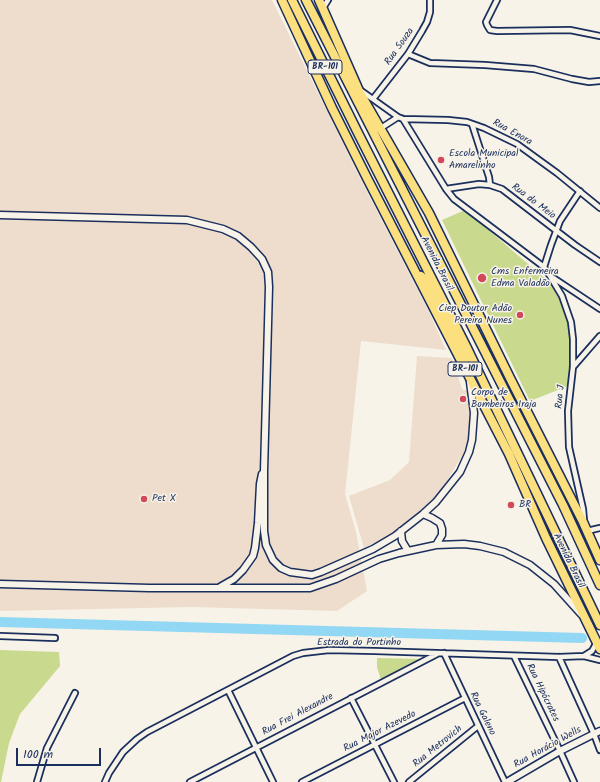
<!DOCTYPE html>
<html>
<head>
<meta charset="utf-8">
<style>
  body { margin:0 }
  #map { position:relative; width:600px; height:782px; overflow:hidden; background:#f7f3e8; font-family:Kalam,sans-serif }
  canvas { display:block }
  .scale { position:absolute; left:16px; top:748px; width:85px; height:18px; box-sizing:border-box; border:2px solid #1b2f5e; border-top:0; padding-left:5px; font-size:12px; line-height:14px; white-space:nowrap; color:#1b2f5e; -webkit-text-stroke:3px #f7f3e8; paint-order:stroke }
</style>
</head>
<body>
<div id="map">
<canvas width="600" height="782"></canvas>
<div class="scale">100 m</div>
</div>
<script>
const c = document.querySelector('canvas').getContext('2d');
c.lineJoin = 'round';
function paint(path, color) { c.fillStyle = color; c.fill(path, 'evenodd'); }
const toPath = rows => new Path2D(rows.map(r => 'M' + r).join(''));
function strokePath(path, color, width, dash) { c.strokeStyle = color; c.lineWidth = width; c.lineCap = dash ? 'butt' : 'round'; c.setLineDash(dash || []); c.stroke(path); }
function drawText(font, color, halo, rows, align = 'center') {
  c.font = font + ' Kalam,sans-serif'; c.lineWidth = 3; c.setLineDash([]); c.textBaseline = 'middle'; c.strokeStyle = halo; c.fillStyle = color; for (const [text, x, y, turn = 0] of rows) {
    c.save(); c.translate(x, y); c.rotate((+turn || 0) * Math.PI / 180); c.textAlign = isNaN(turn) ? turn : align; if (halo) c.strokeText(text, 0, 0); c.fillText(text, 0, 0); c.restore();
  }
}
const built = toPath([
  [0,0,272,0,365,188,430,314,446,350,361,341,345,494,356,532,367,591,337,611,191,607,0,611],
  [417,356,452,358,462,389,470,392,472,427,468,443,463,454,433,504,408,524,391,534,364,548,349,496,390,480,409,462]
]);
const green = toPath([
  [465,210,548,281,558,296,566,315,569,326,570,362,568,386,530,401,442,220],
  [0,650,59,652,60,666,20,714,9,743,1,782,0,782],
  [377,658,425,659,381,680,377,667]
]);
const river = toPath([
  [0,622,582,638]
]);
const street = toPath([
  [497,0,486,22,487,25,490,30,497,31,570,30,600,36],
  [323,8,328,0],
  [408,54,430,63,485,65,534,69,572,79,589,82,600,81],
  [360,90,398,117,403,119,448,120,467,122,484,128,517,144,557,173,600,208],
  [373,99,408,54,422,31,427,22,430,12,430,0],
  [403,119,446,189,454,199,544,267,550,276,562,296,571,322,573,339,573,367,568,411,569,447,583,509,584,520],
  [472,124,489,177,490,185],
  [381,128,398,117],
  [446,189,479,184,490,185,502,189,575,245,600,262],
  [544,267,551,245,560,221,580,191],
  [552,277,600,309],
  [573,367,600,336],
  [587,531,600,528],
  [0,636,55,638],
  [444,653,505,782],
  [514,656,560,751,574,782],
  [584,656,592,651,597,642],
  [559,657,594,734,600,750],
  [228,690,273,782],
  [351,698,394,782],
  [37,782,47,748,75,693],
  [105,782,109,773,123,752,137,739,147,732,293,656,303,653,329,650,375,651,559,657,584,656,600,660],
  [190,782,437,654],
  [302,782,465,698],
  [409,782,478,726]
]);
const secondary = toPath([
  [0,215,187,220,223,229,238,236,251,247,262,259,268,272,269,287,264,471,264,531,266,545,273,560,281,568,290,572,312,575,321,572,373,549,395,536,423,514,436,502,460,472,469,452,472,440,474,413,470,382],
  [423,514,432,518,440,523,442,529,442,535,436,545],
  [401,531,402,541,408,551],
  [0,584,149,588,310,588,336,579,379,559,399,553,436,545,464,544,480,546,504,552,530,565,554,584,581,614],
  [220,587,234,579,243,570,253,556,255,548,258,523,260,484,262,474],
  [507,782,560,751,600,731]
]);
const highway = toPath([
  [282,0,332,108,367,178,509,454,546,538,600,649],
  [292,0,359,135,466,346,600,625],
  [306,0,563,505,600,585],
  [319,0,360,93,429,213,510,378,583,522,600,560],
  [421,276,428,284,467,358]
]);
const markers = [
  [441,160,4,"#d1495b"],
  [482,278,5,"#d1495b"],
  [520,315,4,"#d1495b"],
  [463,399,4,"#d1495b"],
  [144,499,4,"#d1495b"],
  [511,505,4,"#d1495b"]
];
const shields = [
  [325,67,34],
  [465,369,34]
];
const shieldNames = [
  ["BR-101",325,67],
  ["BR-101",465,369]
];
const streetNames = [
  ["Rua Souza",400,47,-55],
  ["Rua Enora",512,133,29],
  ["Rua do Meio",533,202,37],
  ["Avenida Brasil",436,264,63],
  ["Rua J",561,397,-84],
  ["Avenida Brasil",568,561,64],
  ["Estrada do Portinho",359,643],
  ["Rua Hipócrates",542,693,64],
  ["Rua Galeno",482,714,64],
  ["Rua Frei Alexandre",298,715,-28],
  ["Rua Major Azevedo",380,732,-27],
  ["Rua Metrovich",438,747,-39],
  ["Rua Horácio Wells",548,748,-29]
];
const poiNames = [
  ["Escola Municipal",449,154],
  ["Amarelinho",449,166],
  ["Cms Enfermeira",491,272],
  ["Edma Valadão",491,284],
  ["Ciep Doutor Adão",512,309,"right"],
  ["Pereira Nunes",512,321,"right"],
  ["Corpo de",471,393],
  ["Bombeiros Iraja",471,405],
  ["Pet X",152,499],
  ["BR",519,505]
];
paint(built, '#edc');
paint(green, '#c9d98d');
strokePath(river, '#92d8f4', 10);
strokePath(street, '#1b2f5e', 8);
strokePath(secondary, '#1b2f5e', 9);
strokePath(highway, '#1b2f5e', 11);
strokePath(street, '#f7f3e8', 4.5);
strokePath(secondary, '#f7f3e8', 6);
strokePath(highway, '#fce080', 8);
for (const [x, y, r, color] of markers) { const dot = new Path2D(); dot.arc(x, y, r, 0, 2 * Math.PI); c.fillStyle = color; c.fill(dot); strokePath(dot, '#f7f3e8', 1.5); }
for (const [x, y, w] of shields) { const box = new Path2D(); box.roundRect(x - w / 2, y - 7, w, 14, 3); c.fillStyle = '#f7f3e8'; c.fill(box); strokePath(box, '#1b2f5e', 1); }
drawText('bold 9px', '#1b2f5e', null, shieldNames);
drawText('10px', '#1b2f5e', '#f7f3e8', streetNames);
drawText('10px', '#1b2f5e', '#f7f3e8', poiNames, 'left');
</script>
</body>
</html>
